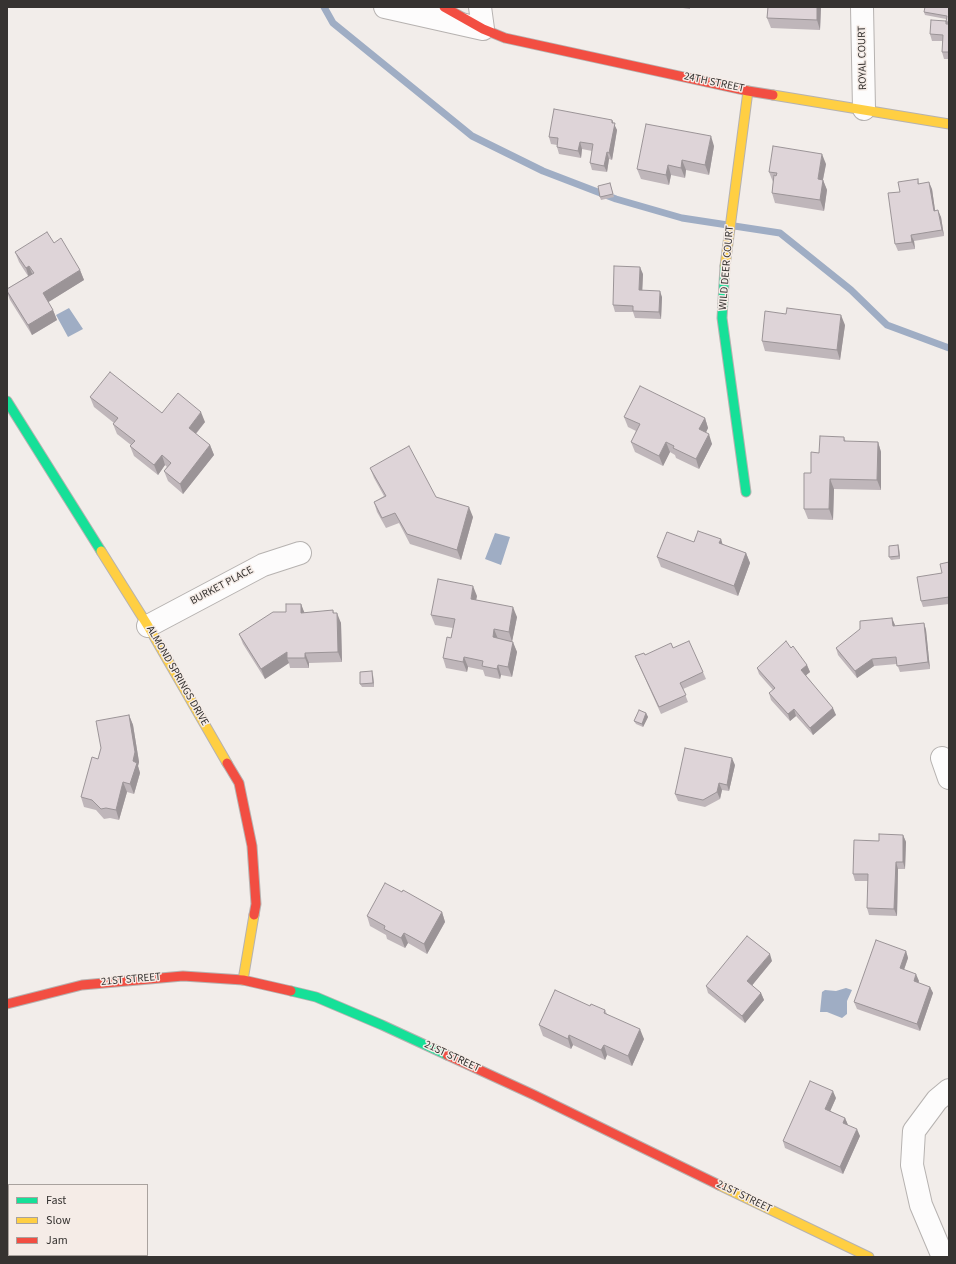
<!DOCTYPE html>
<html>
<head>
<meta charset="utf-8">
<style>
  body { margin:0 }
  #map { position:relative; width:956px; height:1264px; overflow:hidden; background:#f2edea; font-family:"Source Sans 3",sans-serif }
  canvas { display:block }
  .frame { position:absolute; inset:0; border:8px solid #363331; pointer-events:none }
  .legend { position:absolute; left:8px; top:1184px; width:140px; height:72px; box-sizing:border-box; background:#f5ece7; border:1px solid #a9a29e; margin:0; padding:5px 7px; list-style:none; font-size:12px; color:#363331 }
  .legend li { display:flex; align-items:center; gap:8px; height:20px }
  .legend b { width:20px; border:1px solid #a9a29e }
</style>
</head>
<body>
<div id="map">
<canvas width="956" height="1264"></canvas>
<div class="frame"></div>
<ul class="legend">
<li><b style="height:5px;background:#16e098"></b>Fast</li>
<li><b style="height:5px;background:#ffcf43"></b>Slow</li>
<li><b style="height:5px;background:#f24e42"></b>Jam</li>
</ul>
</div>
<script>
const c = document.querySelector('canvas').getContext('2d');
c.lineJoin = 'round';
function paint(path, color) { c.fillStyle = color; c.fill(path, 'evenodd'); }
const toPath = rows => new Path2D(rows.map(r => 'M' + r).join(''));
function strokePath(path, color, width, dash) { c.strokeStyle = color; c.lineWidth = width; c.lineCap = dash ? 'butt' : 'round'; c.setLineDash(dash || []); c.stroke(path); }
function drawText(font, color, halo, rows, align = 'center') {
  c.font = font + ' "Source Sans 3",sans-serif'; c.lineWidth = 3; c.setLineDash([]); c.textBaseline = 'middle'; c.strokeStyle = halo; c.fillStyle = color; for (const [text, x, y, turn = 0] of rows) {
    c.save(); c.translate(x, y); c.rotate((+turn || 0) * Math.PI / 180); c.textAlign = isNaN(turn) ? turn : align; if (halo) c.strokeText(text, 0, 0); c.fillText(text, 0, 0); c.restore();
  }
}
const water = toPath([
  [69,308,83,329,68,337,56,315],
  [495,533,510,537,501,565,485,559],
  [846,988,852,990,847,1001,847,1014,842,1018,827,1012,820,1012,822,992,825,990,836,991]
]);
const stream = toPath([
  [324,7,333,23,472,136,543,171,616,199,682,218,780,233,851,290,887,325,949,348]
]);
const street = toPath([
  [385,7,483,29,480,7],
  [862,7,864,109],
  [148,626,263,565,300,553],
  [942,758,949,778],
  [943,1257,921,1205,912,1165,914,1131,937,1100,949,1090]
]);
const fast = toPath([
  [725,266,722,318,746,492],
  [7,401,101,551],
  [291,991,316,997,382,1025,447,1055]
]);
const slow = toPath([
  [773,95,949,124],
  [725,266,748,91],
  [101,551,148,626,227,763],
  [243,980,254,915],
  [719,1185,869,1257]
]);
const jam = toPath([
  [444,7,483,29,505,38,748,91,773,95],
  [227,763,239,783,252,846,256,904,254,915],
  [7,1004,82,985,183,976,243,980,291,991],
  [447,1055,534,1095,719,1185]
]);
const wall = toPath([
  [676,7,690,7,690,9],
  [768,7,821,7,820,30,771,28,767,18],
  [949,7,949,59,944,59,942,52,942,41,932,41,930,34,946,21,946,19,925,15,924,12],
  [612,120,617,130,612,160,609,159,607,172,592,170,590,163,592,151,582,149,581,158,559,154,557,147,557,145,551,144,549,137],
  [714,146,709,175,686,170,685,178,671,175,669,185,641,179,637,169],
  [826,164,823,180,827,190,824,211,775,203,772,193,773,182,769,172],
  [918,179,919,184,932,189,935,210,941,217,944,236,914,241,915,249,898,251,895,244,900,192],
  [610,183,614,197,601,200,600,197],
  [54,243,80,270,84,280,48,302,53,310,57,320,32,335,10,300,7,292,7,289,28,276,19,262,15,252],
  [643,274,642,290,662,297,661,319,635,318,633,312,615,312,613,305],
  [845,325,840,360,765,351,762,341],
  [90,397,205,422,196,434,210,445,214,455,183,494,168,481,164,471,167,467,165,465,158,475,134,456,130,446,131,445,117,434,113,424,114,423,94,407],
  [624,417,705,418,708,428,706,432,712,444,699,469,676,458,675,455,670,452,663,466,635,452,631,442,636,431,628,427],
  [844,437,846,442,878,442,881,452,881,490,834,489,833,520,808,519,804,509,811,473,819,453],
  [370,468,436,497,473,517,461,560,410,544,399,523,386,528,377,512,374,502,384,496,374,478],
  [721,539,722,544,746,553,750,563,738,596,661,567,657,557,694,542],
  [898,545,899,548,900,559,891,560,889,557],
  [949,562,949,604,923,607,921,601,942,573],
  [477,596,476,600,517,617,512,641,517,652,512,677,501,675,500,679,485,676,483,670,468,667,467,672,446,668,443,658,451,638,453,628,435,625,431,615],
  [301,604,304,613,333,610,334,613,341,623,342,662,309,663,309,668,290,668,289,663,265,679,243,644,239,634,286,612],
  [892,618,895,626,924,623,926,630,930,669,900,672,897,664,874,666,857,678,838,655,836,648],
  [673,648,703,672,706,679,683,689,688,702,661,714,638,663,635,656,645,655],
  [791,648,807,665,810,672,806,675,836,715,813,735,796,716,790,721,771,700,769,693,773,690,759,674,757,668],
  [373,675,374,687,362,687,360,684],
  [646,713,648,717,643,727,636,724,634,721],
  [129,715,133,725,139,762,138,766,140,773,134,794,127,792,119,820,110,818,104,819,96,810,84,807,81,797,98,759],
  [735,765,729,791,722,790,720,799,705,807,678,801,675,794],
  [903,835,906,842,905,869,898,869,897,916,869,915,867,908,868,881,855,881,853,874,879,841],
  [442,912,445,922,427,954,408,943,405,948,387,939,386,935,370,926,367,916],
  [906,951,908,958,904,970,919,981,918,983,930,987,933,993,920,1031,857,1009,854,1002],
  [772,961,752,985,761,993,764,1000,745,1023,708,993,706,986],
  [590,1006,605,1010,607,1014,644,1039,632,1066,607,1055,605,1060,573,1045,571,1049,543,1036,539,1025],
  [836,1098,830,1111,845,1118,848,1125,860,1136,843,1174,785,1148,783,1141]
]);
const shadedWall = toPath([
  [817,7,821,7,820,30,817,20],
  [612,120,617,130,612,160,609,153],
  [711,136,714,146,709,175,705,165],
  [580,142,582,149,581,158,578,151],
  [607,152,609,159,607,172,604,166],
  [822,154,826,164,821,189,818,179],
  [682,160,686,170,685,178,681,168],
  [668,165,671,175,669,185,666,175],
  [823,180,827,190,824,211,820,200],
  [929,182,932,189,936,217,934,211],
  [938,210,941,217,944,236,942,230],
  [911,235,914,241,915,249,912,242],
  [29,266,33,276,29,278,26,268],
  [640,267,643,274,642,297,639,290],
  [80,270,84,280,47,303,43,293],
  [660,291,662,297,661,319,659,312],
  [53,310,57,320,32,335,28,325],
  [841,315,845,325,840,360,837,350],
  [201,412,205,422,192,438,189,428],
  [705,418,708,428,703,439,699,429],
  [709,434,712,444,699,469,696,459],
  [666,442,670,452,663,466,659,456],
  [878,442,881,452,881,490,877,480],
  [210,445,214,455,183,494,180,484],
  [162,455,165,465,158,475,154,465],
  [830,479,834,489,833,520,829,509],
  [469,507,473,517,461,560,457,550],
  [721,539,724,549,719,543],
  [898,545,899,548,900,559,899,556],
  [746,553,750,563,738,596,734,586],
  [473,586,477,596,474,609,471,599],
  [301,604,305,614,301,613],
  [513,607,517,617,512,642,509,632],
  [337,613,341,623,342,662,338,652],
  [892,618,895,625,896,633,893,626],
  [924,623,926,630,930,669,928,662],
  [494,629,498,639,493,637],
  [513,642,517,652,512,677,508,667],
  [287,652,287,658,289,663,265,679,261,669],
  [305,653,309,663,309,668,305,658],
  [464,657,468,667,467,672,463,662],
  [872,659,874,666,857,678,855,671],
  [498,665,501,675,500,679,497,669],
  [807,665,810,672,804,677,801,670],
  [372,671,373,675,374,687,373,683],
  [833,708,836,715,813,735,810,728],
  [794,709,796,716,790,721,788,714],
  [646,713,648,717,643,727,642,724],
  [129,715,133,725,139,762,138,766,140,773,134,794,130,784,133,761],
  [732,758,735,765,729,791,727,785],
  [123,782,127,792,119,820,116,810],
  [719,783,722,790,720,799,717,792],
  [903,835,906,842,905,869,903,862],
  [896,862,898,869,897,916,894,909],
  [442,912,445,922,427,954,424,944],
  [404,933,408,943,405,948,401,938],
  [906,951,908,958,902,975,900,968],
  [770,954,772,961,750,988,747,981],
  [916,974,919,981,916,988,914,981],
  [930,987,933,993,920,1031,917,1024],
  [761,993,764,1000,745,1023,742,1016],
  [640,1029,644,1039,632,1066,628,1056],
  [569,1035,573,1045,571,1049,568,1039],
  [604,1045,607,1055,605,1060,601,1050],
  [833,1091,836,1098,828,1116,825,1109],
  [845,1118,848,1125,843,1123],
  [857,1129,860,1136,843,1174,840,1167]
]);
const building = toPath([
  [768,7,817,7,817,20,767,18,768,7],
  [925,7,949,7,949,22,946,22,947,16,924,12,925,7],
  [931,20,946,21,946,24,949,24,949,52,942,52,943,35,930,34,931,20],
  [554,109,612,120,612,123,615,123,609,153,607,152,604,166,590,163,593,144,580,142,578,151,557,147,558,138,549,137,554,109],
  [646,124,711,136,705,165,682,160,681,168,668,165,666,175,637,169,646,124],
  [773,146,822,154,818,179,823,180,820,200,772,193,774,175,776,176,777,173,769,172,773,146],
  [918,179,918,184,929,182,934,211,938,210,942,230,911,235,912,242,895,244,888,193,900,192,898,182,918,179],
  [610,183,613,194,600,197,598,186,610,183],
  [47,232,54,243,61,238,80,270,43,293,53,310,28,325,7,291,7,289,34,273,29,266,26,268,15,252,47,232],
  [614,266,640,267,639,290,660,291,659,312,633,311,633,306,613,305,614,266],
  [787,308,841,315,837,350,762,341,765,311,786,314,787,308],
  [110,372,162,413,178,393,201,412,189,428,210,445,180,484,164,471,171,463,162,455,154,465,130,446,135,441,113,424,118,418,90,397,110,372],
  [640,386,705,418,699,429,709,434,696,459,673,448,674,446,666,442,659,456,631,442,640,424,624,417,640,386],
  [820,436,844,437,844,441,878,442,877,480,830,479,829,509,804,509,804,473,811,473,811,452,819,453,820,436],
  [409,446,436,497,469,507,457,550,407,534,395,513,382,518,374,502,386,496,370,468,409,446],
  [698,531,721,539,719,543,746,553,734,586,657,557,667,532,694,542,698,531],
  [898,545,899,556,889,557,889,546,898,545],
  [949,562,949,597,921,601,917,577,942,573,940,564,949,562],
  [438,579,473,586,471,599,513,607,509,632,494,629,493,637,513,642,508,667,498,665,497,669,482,666,483,661,464,657,463,662,443,658,447,637,451,638,455,619,431,615,438,579],
  [286,604,301,604,301,613,333,610,333,613,337,613,338,652,305,653,305,658,287,658,287,652,261,669,239,634,273,612,286,612,286,604],
  [892,618,893,626,924,623,928,662,897,666,896,657,872,659,855,671,836,648,860,629,860,621,892,618],
  [689,641,703,672,680,683,686,695,659,707,635,656,644,653,645,655,671,643,673,648,689,641],
  [786,641,791,648,793,646,807,665,801,670,833,708,810,728,794,709,788,714,769,693,775,688,757,668,786,641],
  [372,671,373,683,360,684,360,672,372,671],
  [639,710,646,713,642,724,634,721,639,710],
  [129,715,135,752,133,761,137,763,130,784,123,782,116,810,106,808,101,809,92,800,81,797,92,757,98,759,101,748,96,721,129,715],
  [685,748,732,758,727,785,719,783,717,792,703,800,675,794,685,748],
  [879,834,903,835,903,862,896,862,894,909,867,908,868,874,853,874,854,840,879,841,879,834],
  [385,883,402,892,403,890,442,912,424,944,404,933,401,938,384,929,385,926,367,916,385,883],
  [747,936,770,954,747,981,761,993,742,1016,706,986,747,936],
  [876,940,906,951,900,968,916,974,914,981,930,987,917,1024,854,1002,876,940],
  [555,990,590,1006,591,1004,605,1010,604,1013,640,1029,628,1056,604,1045,601,1050,569,1035,568,1039,539,1025,555,990],
  [810,1081,833,1091,825,1109,845,1118,843,1123,857,1129,840,1167,783,1141,810,1081]
]);
const streetNames = [
  ["ROYAL COURT",863,58,-91],
  ["24TH STREET",714,83,12],
  ["WILD DEER COURT",727,268,-85],
  ["BURKET PLACE",222,586,-28],
  ["ALMOND SPRINGS DRIVE",177,676,60],
  ["21ST STREET",131,980,-5],
  ["21ST STREET",452,1057,25],
  ["21ST STREET",744,1197,26]
];
paint(water, '#9fadc4');
strokePath(stream, '#9fadc4', 7);
strokePath(street, '#b6b2b0', 24);
strokePath(fast, '#b6b2b0', 11);
strokePath(slow, '#b6b2b0', 11);
strokePath(jam, '#b6b2b0', 11);
strokePath(street, '#fdfcfc', 22);
strokePath(fast, '#16e098', 9);
strokePath(slow, '#ffcf43', 9);
strokePath(jam, '#f24e42', 9);
paint(wall, '#bfb6ba');
paint(shadedWall, '#9b9497');
paint(building, '#ded4d8');
strokePath(building, '#9b9497', 1);
drawText('11px', '#363331', '#f5ece7', streetNames);
</script>
</body>
</html>
